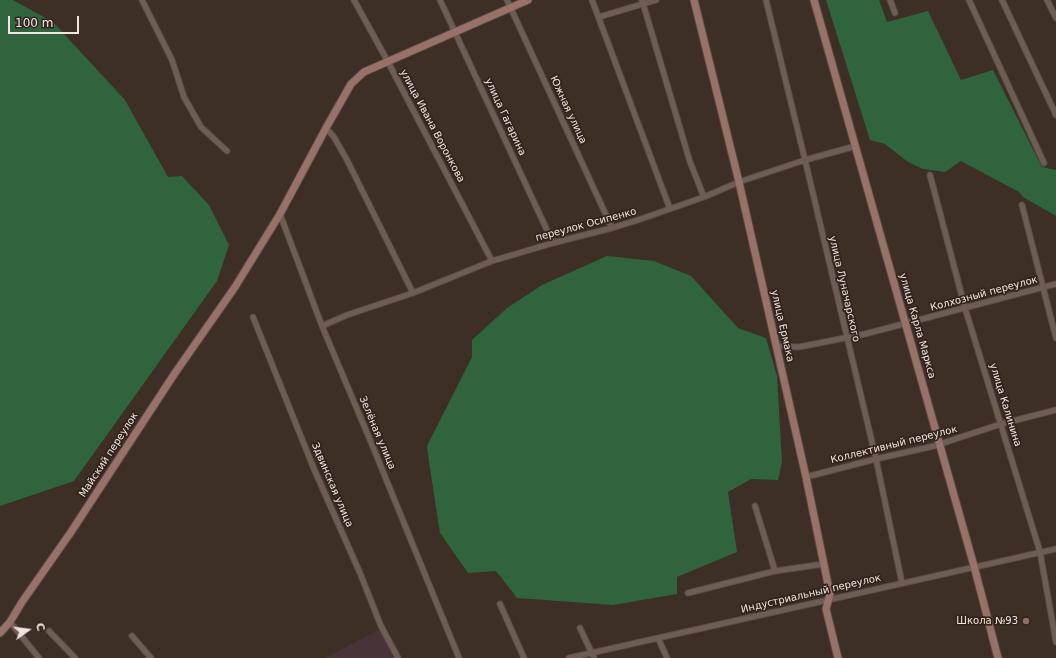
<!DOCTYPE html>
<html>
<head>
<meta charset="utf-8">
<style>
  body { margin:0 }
  #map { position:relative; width:1056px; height:658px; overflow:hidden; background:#3d2e26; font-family:"DejaVu Sans",sans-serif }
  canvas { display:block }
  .north { position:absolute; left:8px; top:610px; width:40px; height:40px; -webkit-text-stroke:3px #32241d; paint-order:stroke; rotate:76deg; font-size:11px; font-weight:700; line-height:16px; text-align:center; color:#f0e6e1 }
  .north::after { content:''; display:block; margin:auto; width:14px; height:18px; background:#f0e6e1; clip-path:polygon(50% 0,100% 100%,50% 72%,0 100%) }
  .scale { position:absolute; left:8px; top:16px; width:71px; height:18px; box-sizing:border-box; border:2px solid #f0e6e1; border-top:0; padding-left:5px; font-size:12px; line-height:14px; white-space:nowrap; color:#f0e6e1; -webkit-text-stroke:3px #32241d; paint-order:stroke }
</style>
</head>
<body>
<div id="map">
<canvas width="1056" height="658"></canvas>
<div class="north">С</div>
<div class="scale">100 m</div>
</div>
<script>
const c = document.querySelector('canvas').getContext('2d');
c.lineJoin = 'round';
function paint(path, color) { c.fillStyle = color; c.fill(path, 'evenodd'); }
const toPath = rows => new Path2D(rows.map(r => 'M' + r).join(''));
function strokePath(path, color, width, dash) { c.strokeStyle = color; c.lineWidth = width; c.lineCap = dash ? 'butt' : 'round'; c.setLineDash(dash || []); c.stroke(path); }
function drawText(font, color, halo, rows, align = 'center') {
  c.font = font + ' "DejaVu Sans",sans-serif'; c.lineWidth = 3.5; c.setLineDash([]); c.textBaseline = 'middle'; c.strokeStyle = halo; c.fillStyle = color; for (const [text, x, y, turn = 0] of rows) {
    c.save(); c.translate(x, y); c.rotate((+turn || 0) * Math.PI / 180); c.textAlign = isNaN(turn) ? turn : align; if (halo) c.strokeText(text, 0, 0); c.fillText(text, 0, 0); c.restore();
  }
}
const industrial = toPath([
  [380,629,396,658,327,658,327,657]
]);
const green = toPath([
  [0,0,13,0,53,22,125,100,168,177,182,176,209,205,229,245,217,281,74,481,0,506],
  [826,0,879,0,887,22,928,11,961,80,993,70,1042,167,1056,170,1056,216,1023,197,1019,192,961,161,945,172,923,169,908,162,885,144,870,140],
  [607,256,654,261,691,276,738,328,766,338,777,376,782,462,778,480,751,479,728,492,737,552,677,577,677,594,613,605,517,598,496,571,468,573,440,533,429,462,427,446,472,357,472,340,507,308,542,285]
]);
const street = toPath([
  [142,0,172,60,184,97,201,127,227,151],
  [354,0,388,62,492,261],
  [440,0,553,243],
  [507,0,612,228],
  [592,0,670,209],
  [642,0,690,162,704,197],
  [766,0,805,160,876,459,902,583],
  [890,0,895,13],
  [969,0,1044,163],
  [1002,0,1056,115],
  [1047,0,1056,18],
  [599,17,656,0],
  [326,128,334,137,347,160,413,293],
  [930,175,965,308,1040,552,1056,642],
  [1022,205,1056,338],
  [280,214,322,326,373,447,459,658],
  [253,317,314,469,360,573,381,626,398,658],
  [322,326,347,315,413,293,492,261,553,243,612,228,641,219,704,197,739,182,805,160,856,146],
  [776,346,799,347,865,334,1056,284],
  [806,477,876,459,934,446,1001,424,1056,410],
  [755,506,775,571],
  [688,593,775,571,824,564],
  [500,604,524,658],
  [10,622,39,658],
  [580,628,594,658],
  [49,631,75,658],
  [132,636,151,658],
  [658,638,667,658],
  [569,658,1056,549]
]);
const secondary = toPath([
  [694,0,739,182,806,477,830,594,826,609,838,658],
  [814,0,974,566,998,658],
  [0,633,10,622,22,602,71,532,175,373,235,287,280,214,326,128,351,84,364,72,528,0]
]);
const markers = [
  [1026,621,4,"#8d6e63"]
];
const streetNames = [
  ["Южная улица",568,110,65],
  ["улица Гагарина",505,117,65],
  ["улица Ивана Воронкова",432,126,62],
  ["переулок Осипенко",586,225,-15],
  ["улица Луначарского",844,289,77],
  ["Колхозный переулок",984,294,-15],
  ["улица Ермака",782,326,77],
  ["улица Карла Маркса",917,326,74],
  ["улица Калинина",1005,405,73],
  ["Зелёная улица",377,433,67],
  ["Коллективный переулок",894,445,-14],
  ["Майский переулок",109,455,-57],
  ["Здвинская улица",332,485,67],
  ["Индустриальный переулок",811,594,-13]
];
const poiNames = [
  ["Школа №93",1018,621]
];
paint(industrial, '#473338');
paint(green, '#2f643d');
strokePath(street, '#584c46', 7);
strokePath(secondary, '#584c46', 9);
strokePath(street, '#6e5d55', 5);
strokePath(secondary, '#987268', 7);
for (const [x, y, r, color] of markers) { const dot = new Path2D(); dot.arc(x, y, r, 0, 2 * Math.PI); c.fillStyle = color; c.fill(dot); strokePath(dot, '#32241d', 1.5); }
drawText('10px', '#f0e6e1', '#32241d', streetNames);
drawText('10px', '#f0e6e1', '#32241d', poiNames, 'right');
</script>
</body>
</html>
